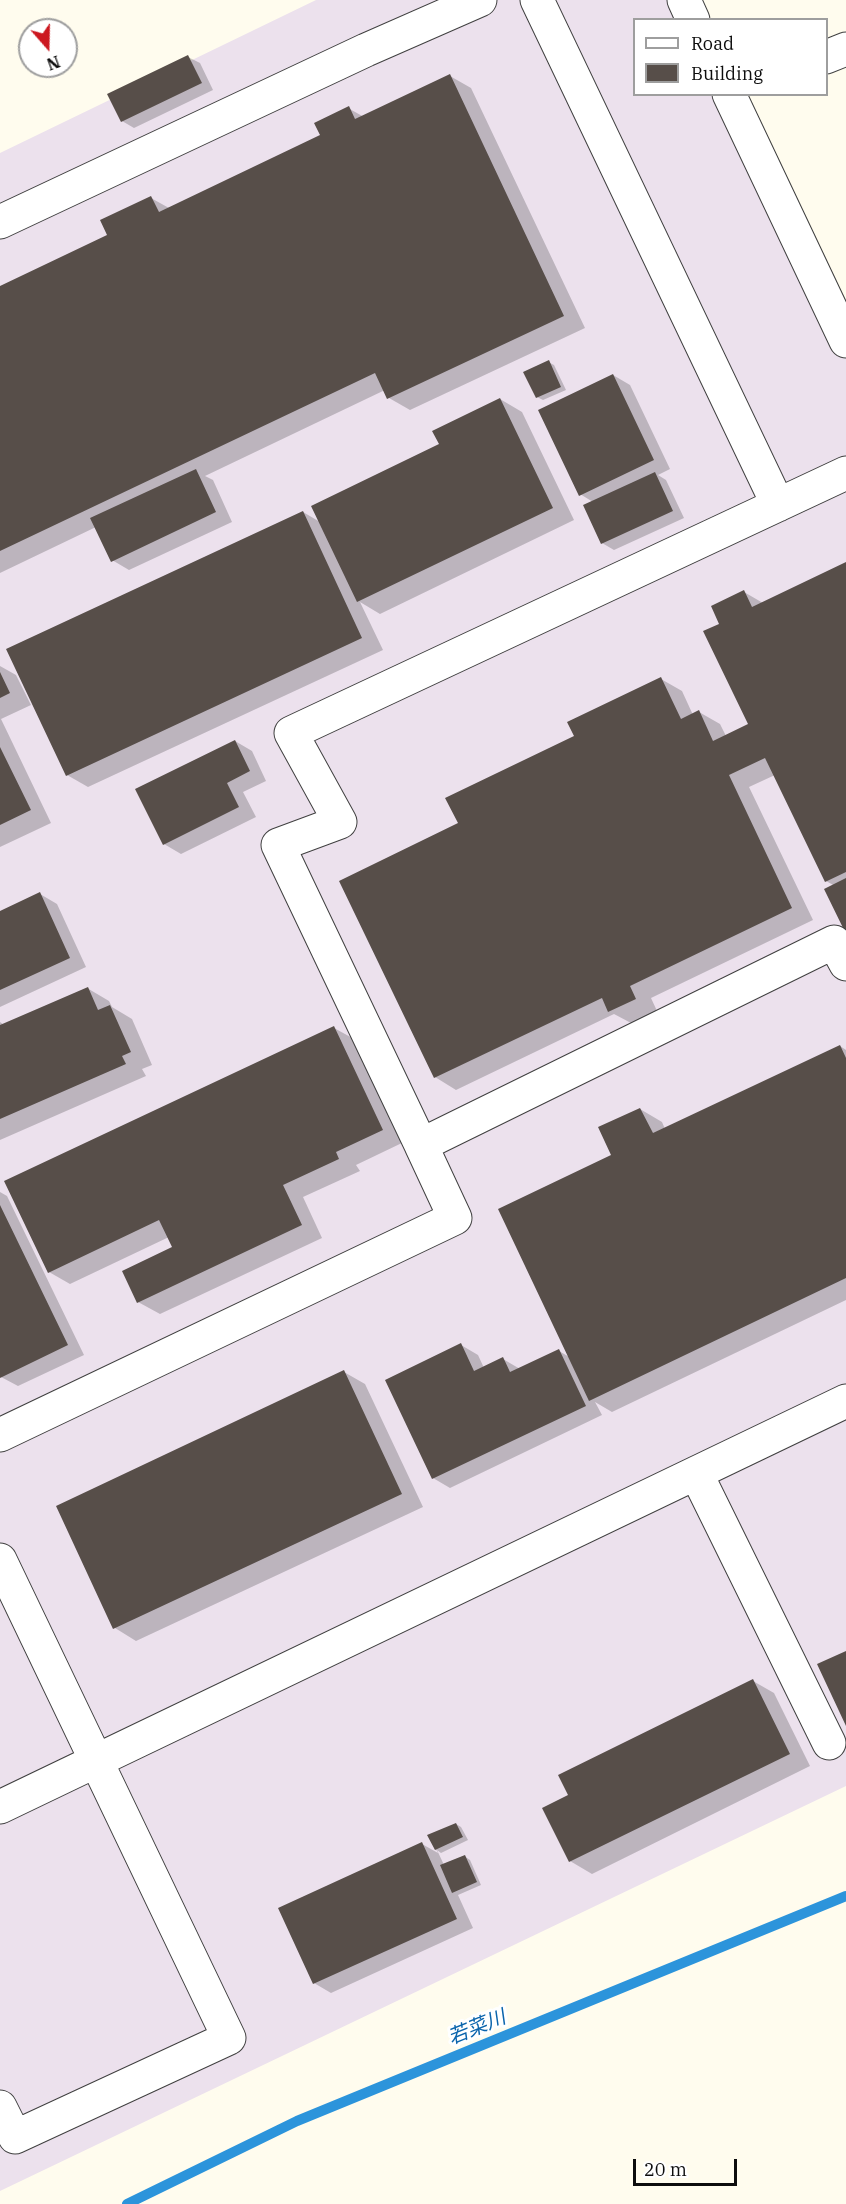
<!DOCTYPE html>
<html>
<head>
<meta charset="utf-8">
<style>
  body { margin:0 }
  #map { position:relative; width:846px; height:2204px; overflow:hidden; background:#fffcee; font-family:"IBM Plex Serif",serif }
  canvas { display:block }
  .legend { position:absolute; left:633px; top:18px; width:195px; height:78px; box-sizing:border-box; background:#fff; border:2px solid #9e9e9e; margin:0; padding:8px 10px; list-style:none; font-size:18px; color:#0d0d0d }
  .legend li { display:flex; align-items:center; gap:12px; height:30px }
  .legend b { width:30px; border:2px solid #9e9e9e }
  .north { position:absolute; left:18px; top:18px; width:60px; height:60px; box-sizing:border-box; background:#fff; border:2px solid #9e9e9e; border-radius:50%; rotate:160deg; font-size:16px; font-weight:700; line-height:24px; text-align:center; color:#0d0d0d }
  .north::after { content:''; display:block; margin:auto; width:21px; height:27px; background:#cc171f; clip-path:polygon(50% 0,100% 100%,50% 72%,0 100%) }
  .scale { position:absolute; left:633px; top:2159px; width:104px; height:27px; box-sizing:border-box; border:3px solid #0d0d0d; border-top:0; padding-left:8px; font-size:18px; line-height:21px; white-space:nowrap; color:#0d0d0d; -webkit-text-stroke:4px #fff; paint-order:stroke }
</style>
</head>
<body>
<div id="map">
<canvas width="846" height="2204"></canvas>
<ul class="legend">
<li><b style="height:8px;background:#fff"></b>Road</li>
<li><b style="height:16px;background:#574e49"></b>Building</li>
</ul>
<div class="north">N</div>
<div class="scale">20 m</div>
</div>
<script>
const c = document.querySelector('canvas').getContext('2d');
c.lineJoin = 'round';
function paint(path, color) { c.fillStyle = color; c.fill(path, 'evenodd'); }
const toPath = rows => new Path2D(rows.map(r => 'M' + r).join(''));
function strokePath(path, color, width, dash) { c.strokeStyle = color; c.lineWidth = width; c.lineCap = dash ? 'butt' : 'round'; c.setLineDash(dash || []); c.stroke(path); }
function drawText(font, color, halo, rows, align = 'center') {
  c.font = font + ' "IBM Plex Serif","Noto Sans JP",serif'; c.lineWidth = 6; c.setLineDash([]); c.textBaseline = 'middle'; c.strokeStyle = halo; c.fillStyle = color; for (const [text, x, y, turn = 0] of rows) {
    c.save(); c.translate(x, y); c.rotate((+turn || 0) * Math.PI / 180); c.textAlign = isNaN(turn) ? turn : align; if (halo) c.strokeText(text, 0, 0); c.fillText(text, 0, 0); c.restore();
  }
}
const industrial = toPath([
  [316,0,692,0,701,19,634,20,634,94,734,95,846,348,846,1786,0,2191,0,153]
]);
const shadow = toPath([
  [188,57,200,63,213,90,134,128,122,121],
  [450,76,471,88,585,328,410,410,389,398,385,390,205,476,213,480,232,522,129,570,112,560,96,527,0,573,0,288,109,236,151,198,169,208,322,136,348,108,364,117],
  [548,362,554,365,566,390,543,400,537,397],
  [613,375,630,385,670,469,658,475,666,480,684,518,614,550,602,543,593,502,580,494],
  [500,399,522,412,574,520,380,614,360,602,383,650,88,787,67,775,303,512,320,522,441,445],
  [846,564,846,931,835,886,826,881,775,775,749,787,813,920,651,998,657,1011,631,1023,614,1014,456,1090,435,1077,460,824,576,737,661,679,682,691,693,715,699,712,720,724,726,736,750,725,721,625,744,592,763,603],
  [0,666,16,675,31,705,1,719,51,823,0,847],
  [235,741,252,751,266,781,243,792,256,817,181,854,164,844],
  [40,894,57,904,86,967,0,1007,0,912],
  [87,988,109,1001,112,1007,132,1019,152,1065,142,1069,146,1076,0,1140,0,1022,4,1025],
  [334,1028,356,1040,404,1142,356,1165,360,1171,303,1197,322,1238,160,1314,138,1302,174,1248,169,1237,70,1284,49,1272],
  [840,1046,846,1050,846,1300,612,1412,595,1402,602,1415,450,1488,433,1478,461,1345,478,1355,484,1368,503,1359,520,1369,559,1351,571,1358,613,1155,640,1109,662,1122,665,1129],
  [0,1192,7,1196,84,1355,18,1386,1,1377,0,1374],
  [344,1372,365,1384,423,1507,136,1641,115,1628,58,1506],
  [753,1681,774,1693,810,1766,592,1874,570,1861,544,1808,570,1796],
  [456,1824,461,1827,468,1840,441,1853,437,1850,444,1865,464,1856,470,1860,481,1885,458,1895,473,1928,331,1993,314,1983,422,1844,438,1853,429,1836]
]);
const stream = toPath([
  [127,2204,297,2121,846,1896]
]);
const building = toPath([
  [188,55,202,83,121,122,107,94],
  [450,74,564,316,387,399,375,373,0,551,0,286,107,235,100,220,151,196,159,212,320,135,314,123,349,106,355,119],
  [549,360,561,387,536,398,523,372],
  [613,374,654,460,579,496,538,410],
  [500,398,553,508,357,602,311,506,439,444,432,431],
  [196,469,216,512,111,562,90,518],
  [655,472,673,511,601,544,583,505],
  [303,511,362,638,66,776,6,649],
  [846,562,846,872,825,882,765,758,729,775,792,908,630,986,636,999,608,1012,602,998,434,1078,339,881,458,823,445,798,574,736,567,722,661,677,681,719,699,710,713,741,748,724,703,631,719,624,711,606,744,590,752,607],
  [0,672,10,693,0,698],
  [235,740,250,771,227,783,239,807,163,845,135,789],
  [0,747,31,810,0,825],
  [846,878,846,934,824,889],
  [40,892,70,958,0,990,0,911],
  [88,987,98,1010,110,1005,131,1052,122,1056,126,1064,0,1119,0,1025],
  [334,1026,383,1130,336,1152,339,1159,283,1185,302,1225,137,1303,122,1271,172,1247,159,1220,48,1273,4,1181],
  [840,1045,846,1058,846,1278,589,1401,498,1209,611,1155,598,1127,640,1108,653,1133],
  [0,1205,68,1345,0,1378],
  [461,1343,474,1371,503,1357,510,1372,559,1349,586,1406,432,1479,385,1380],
  [344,1370,402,1494,113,1629,56,1506],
  [846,1651,846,1726,817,1664],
  [753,1679,790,1754,569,1862,542,1808,568,1795,558,1775],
  [456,1823,463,1837,435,1850,427,1835],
  [422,1842,457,1919,313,1984,278,1908],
  [465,1855,477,1882,452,1893,440,1865]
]);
const minor = toPath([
  [537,0,778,505],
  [684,0,693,20],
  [826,57,846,49],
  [729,94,846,341],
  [0,222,366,50,480,0],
  [846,473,291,733,340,822,278,845,421,1145,834,942,846,964],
  [0,1435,455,1218,421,1145],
  [696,1473,829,1743],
  [0,1560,229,2038,15,2137,0,2107],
  [0,1807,846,1401]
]);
const waterNames = [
  ["若菜川",477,2028,-22]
];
paint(industrial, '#ece1ed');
paint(shadow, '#0003');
strokePath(stream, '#2c94db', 10);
paint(building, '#574e49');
strokePath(minor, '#404040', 35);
strokePath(minor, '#fff', 33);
drawText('italic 20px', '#0a64ac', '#fff', waterNames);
</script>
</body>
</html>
